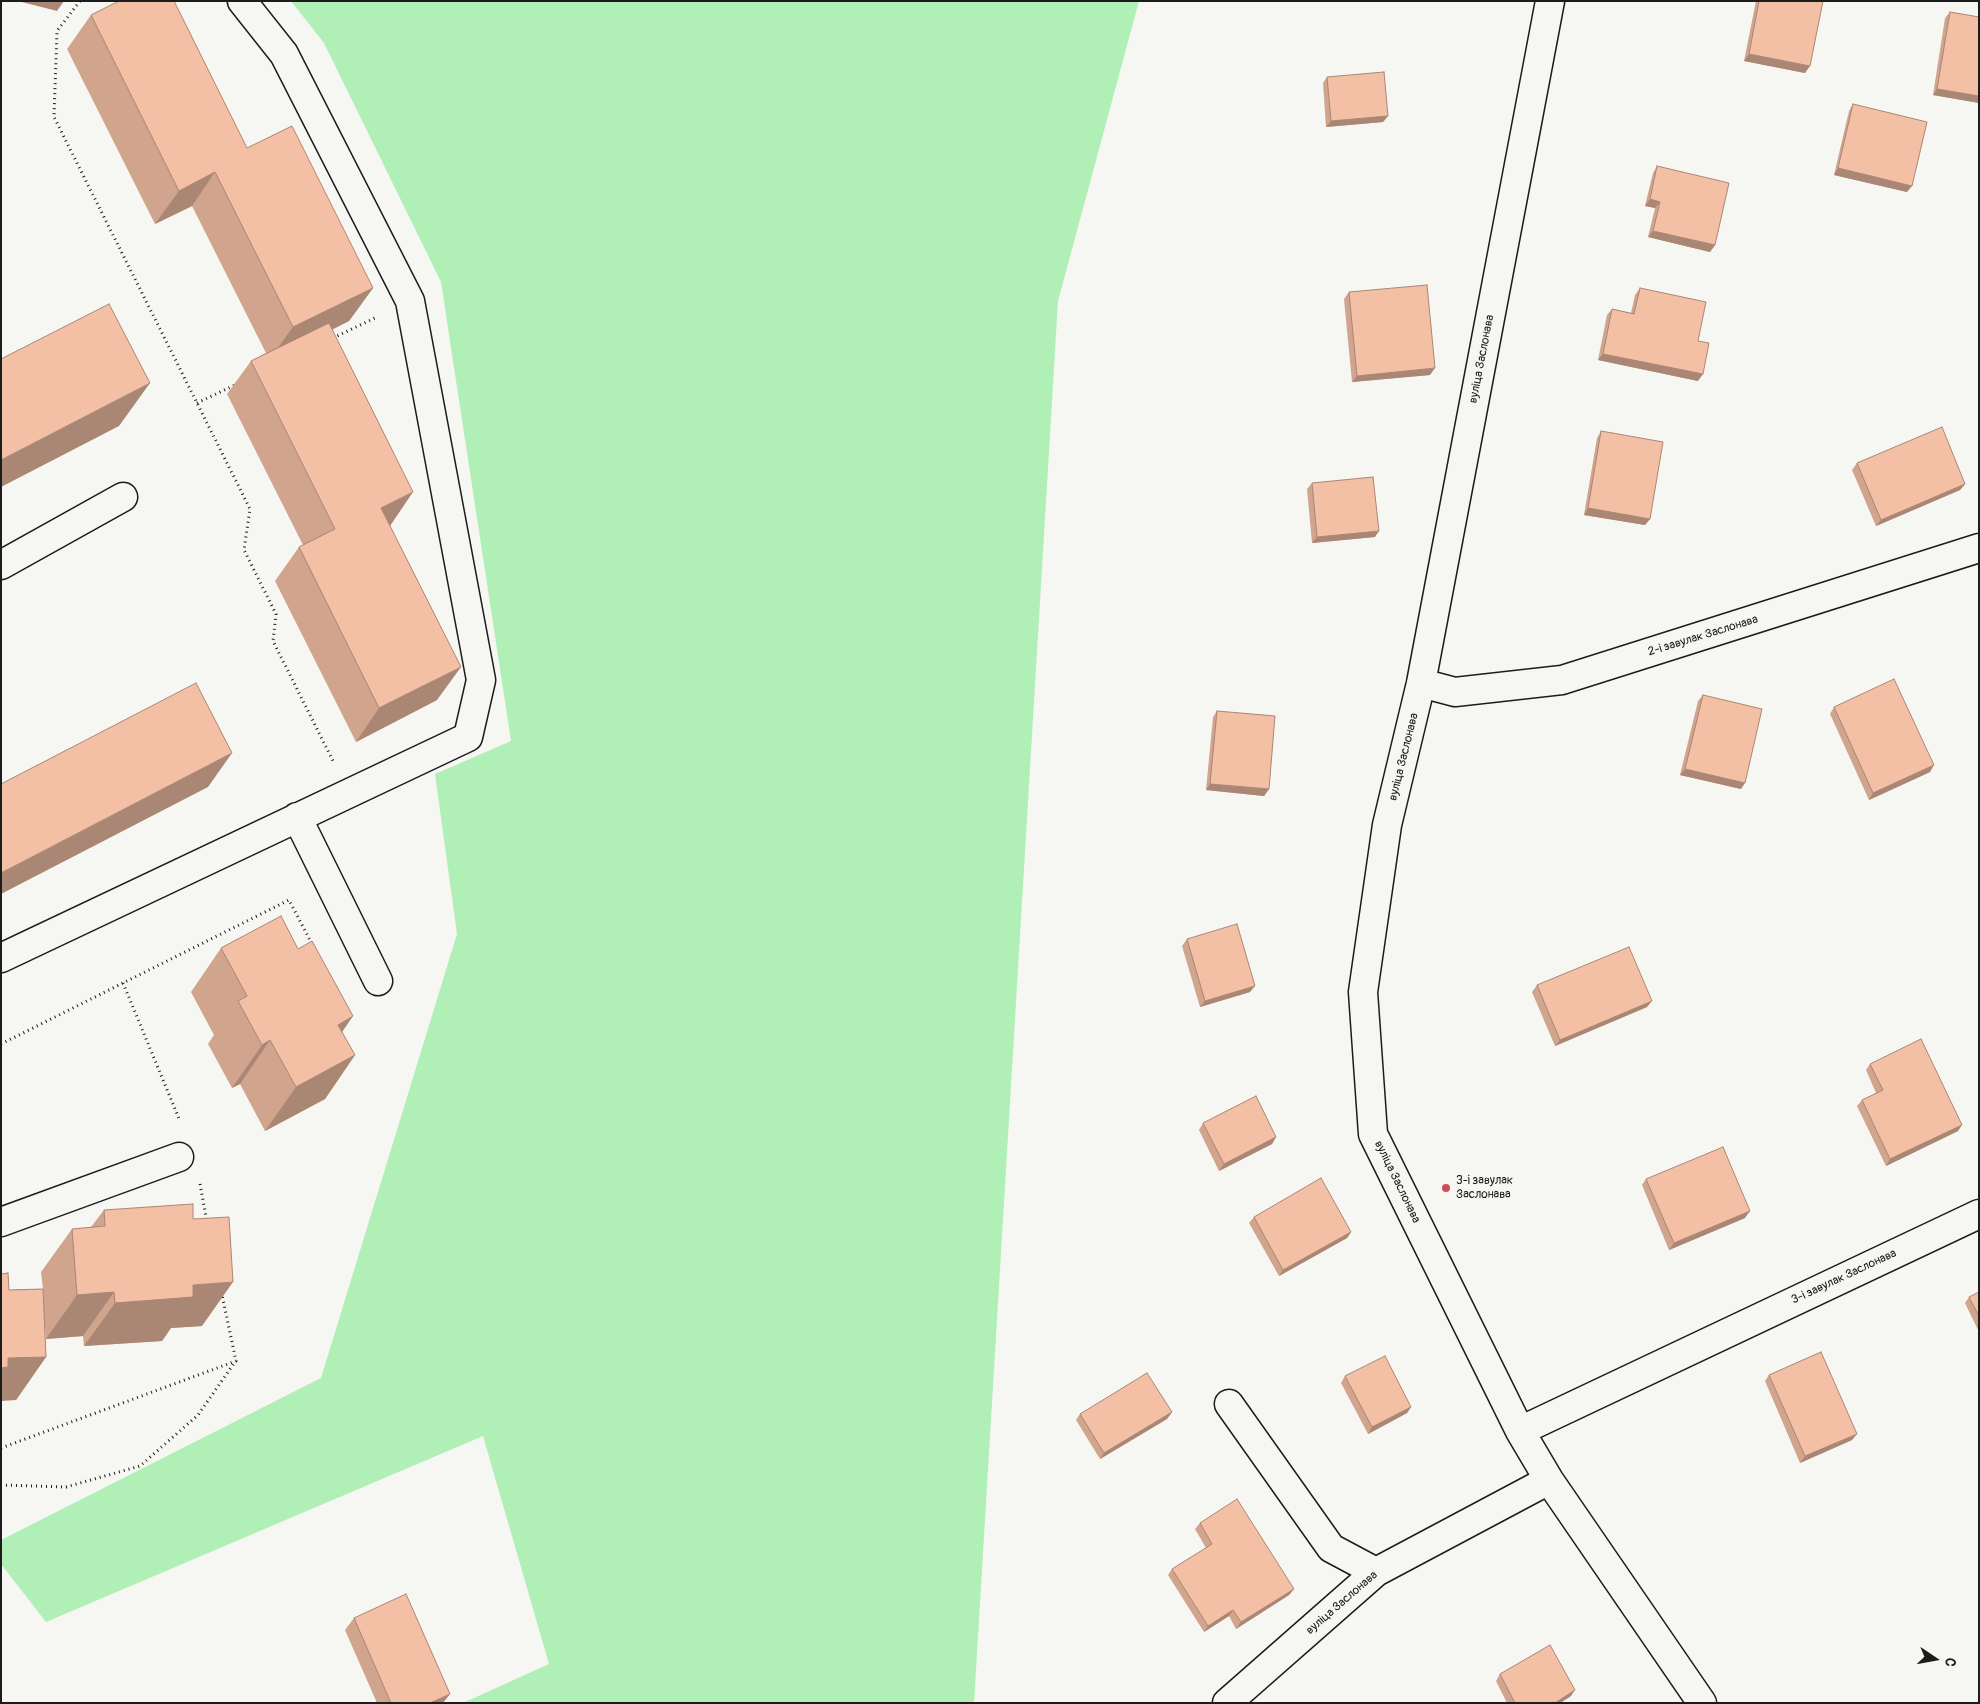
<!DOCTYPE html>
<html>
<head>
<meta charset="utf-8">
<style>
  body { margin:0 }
  #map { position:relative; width:1980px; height:1704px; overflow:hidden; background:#f6f6f2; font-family:Pangolin,sans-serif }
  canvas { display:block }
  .frame { position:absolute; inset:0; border:2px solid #1c1c1c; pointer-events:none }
  .north { position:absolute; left:1910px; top:1634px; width:50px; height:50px; -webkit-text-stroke:4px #f6f6f2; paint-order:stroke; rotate:102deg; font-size:14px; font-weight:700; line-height:20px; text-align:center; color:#1c1c1c }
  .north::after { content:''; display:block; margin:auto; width:18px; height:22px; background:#1c1c1c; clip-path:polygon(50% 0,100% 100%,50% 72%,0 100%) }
</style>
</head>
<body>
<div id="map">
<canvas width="1980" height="1704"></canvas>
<div class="frame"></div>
<div class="north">С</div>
</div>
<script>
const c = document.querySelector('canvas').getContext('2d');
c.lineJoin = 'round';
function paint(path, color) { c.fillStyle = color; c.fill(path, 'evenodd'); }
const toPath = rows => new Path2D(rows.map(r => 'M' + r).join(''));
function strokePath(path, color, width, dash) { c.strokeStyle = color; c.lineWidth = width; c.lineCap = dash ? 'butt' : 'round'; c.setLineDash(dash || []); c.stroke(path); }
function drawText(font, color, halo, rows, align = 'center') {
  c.font = font + ' Pangolin,sans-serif'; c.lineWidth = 4; c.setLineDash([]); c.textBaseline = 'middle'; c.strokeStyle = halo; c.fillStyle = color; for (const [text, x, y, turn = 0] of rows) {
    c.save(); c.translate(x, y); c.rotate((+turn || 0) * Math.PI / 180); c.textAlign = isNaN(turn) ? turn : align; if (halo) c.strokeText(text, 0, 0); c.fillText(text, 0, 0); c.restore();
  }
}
const green = toPath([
  [291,1,1139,1,1058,301,974,1703,463,1703,549,1664,483,1436,46,1622,1,1564,1,1540,321,1378,457,934,435,774,511,741,441,282,324,43]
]);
const path = toPath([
  [80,1,57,31,54,117,250,509,244,550,276,614,273,641,333,761],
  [333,338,377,317],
  [197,403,237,384],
  [123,983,180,1121],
  [1,1044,289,900,312,944],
  [200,1184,207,1222],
  [1,1448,236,1361,222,1295],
  [1,1485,66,1487,140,1466,198,1415,235,1362]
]);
const minor = toPath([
  [1550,1,1421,683,1387,825,1363,992,1373,1134,1520,1431,1549,1480,1702,1703],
  [1,565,123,497],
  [1421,683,1455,692,1562,680,1979,548],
  [297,817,378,981],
  [1,958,468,737,481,680,410,301,284,54,242,1],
  [1,1222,179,1157],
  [1229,1404,1331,1548,1376,1572],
  [1520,1431,1979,1214],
  [1227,1703,1376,1572,1549,1480]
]);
const wall = toPath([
  [1756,1,1823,1,1805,73,1744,61],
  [1950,12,1979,17,1979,103,1933,95,1945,18],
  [91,15,247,148,373,288,349,321,332,330,390,525,437,700,356,742,275,581,299,547,303,545,227,394,251,361,266,353,192,206,155,224,67,49],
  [1327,77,1388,116,1383,122,1326,127,1323,83],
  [1853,104,1907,192,1834,175,1849,111],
  [1657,166,1715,245,1710,252,1648,237,1655,208,1645,206,1653,173],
  [1640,288,1698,341,1698,381,1598,360,1607,315,1612,309,1631,313,1635,295],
  [1349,292,1430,375,1352,382,1344,299],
  [1601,431,1650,519,1645,525,1584,515,1597,438],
  [1857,463,1965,484,1960,490,1876,526,1852,470],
  [1312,483,1375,537,1312,543,1307,489],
  [1703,695,1741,789,1680,775,1698,701],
  [1834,707,1930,772,1869,800,1830,714],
  [1217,711,1269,789,1264,796,1206,790,1213,717],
  [1187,939,1250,992,1200,1007,1182,946],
  [221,948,342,1032,355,1055,325,1099,265,1131,240,1084,232,1088,208,1044,214,1035,191,992],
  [1537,985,1647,1007,1555,1046,1532,992],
  [1870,1064,1958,1131,1886,1166,1857,1106,1862,1100,1876,1093,1866,1070],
  [1203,1123,1276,1137,1272,1144,1219,1171,1199,1130],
  [1646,1179,1745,1218,1669,1250,1642,1185],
  [104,1210,202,1326,171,1328,162,1341,84,1346,83,1336,46,1339,44,1314,46,1357,16,1400,9,1290,43,1289,41,1272,72,1229,91,1227],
  [1254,1217,1351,1232,1347,1238,1279,1276,1249,1223],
  [1979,1292,1979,1332,1965,1303,1969,1297],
  [1769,1375,1852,1440,1800,1463,1765,1381],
  [1345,1376,1411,1407,1407,1413,1368,1434,1341,1383],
  [1172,1412,1167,1419,1100,1459,1076,1420,1080,1414],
  [1200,1523,1294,1589,1289,1595,1236,1629,1229,1616,1204,1632,1168,1575,1172,1569,1206,1548,1195,1529],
  [354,1618,443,1703,377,1703,345,1630],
  [1500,1674,1571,1696,1560,1703,1507,1703,1496,1681]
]);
const shadedWall = toPath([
  [18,1,64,1,57,11],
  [1749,54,1810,66,1805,73,1744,61],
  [1937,89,1979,96,1979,103,1933,95],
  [1388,116,1383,122,1326,127,1331,121],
  [1838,168,1912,186,1907,192,1834,175],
  [215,172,192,206,155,224,179,191],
  [1650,199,1660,202,1655,208,1645,206],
  [1653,231,1715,245,1710,252,1648,237],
  [373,288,349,321,269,360,293,327],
  [1603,354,1703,374,1698,381,1598,360],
  [1435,368,1430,375,1352,382,1357,376],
  [150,383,119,426,1,487,1,460],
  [1965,484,1960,490,1876,526,1881,520],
  [413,492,390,526,381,508],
  [1588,508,1650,519,1645,525,1584,515],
  [1379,531,1375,537,1312,543,1317,537],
  [461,667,437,700,356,742,379,708],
  [232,753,208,787,1,894,1,873],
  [1934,765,1930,772,1869,800,1873,793],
  [1685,769,1745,783,1741,789,1680,775],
  [1210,784,1269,789,1264,796,1206,790],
  [1255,986,1250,992,1200,1007,1205,1001],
  [1652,1001,1647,1007,1555,1046,1560,1040],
  [353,1016,323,1060,338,1025],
  [270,1040,240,1084,232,1088,262,1045],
  [355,1055,325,1099,265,1131,296,1087],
  [1962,1125,1958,1131,1886,1166,1890,1159],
  [1276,1137,1272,1144,1219,1171,1224,1164],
  [1750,1211,1745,1218,1669,1250,1674,1243],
  [1351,1232,1347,1238,1279,1276,1283,1270],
  [233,1282,202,1326,171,1328,162,1341,84,1346,115,1303,193,1285],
  [114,1292,83,1336,46,1339,77,1295],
  [46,1357,16,1400,1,1401,1,1368,8,1358],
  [1411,1407,1407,1413,1368,1434,1372,1427],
  [1172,1412,1167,1419,1100,1459,1104,1453],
  [1857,1434,1852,1440,1800,1463,1805,1456],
  [1294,1589,1289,1595,1236,1629,1241,1622],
  [1233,1610,1229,1616,1204,1632,1208,1626],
  [1575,1690,1571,1696,1560,1703,1555,1703],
  [450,1694,443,1703,430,1703]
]);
const building = toPath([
  [119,1,174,1,247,148,292,126,373,288,293,327,215,172,179,191,91,15,119,1],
  [1759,1,1823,1,1810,66,1749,54,1759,1],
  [1950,12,1979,17,1979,96,1937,89,1950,12],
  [1384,72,1388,116,1331,121,1327,77,1384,72],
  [1853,104,1927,122,1912,186,1838,168,1853,104],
  [1657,166,1729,183,1715,245,1653,231,1660,202,1650,199,1657,166],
  [1427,285,1435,368,1357,376,1349,292,1427,285],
  [1640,288,1706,302,1698,341,1709,343,1703,374,1603,354,1612,309,1634,314,1640,288],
  [109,304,150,383,1,460,1,359,109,304],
  [329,323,413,492,381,508,461,667,379,708,299,547,335,529,251,361,329,323],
  [1942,427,1965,484,1881,520,1857,463,1942,427],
  [1601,431,1663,442,1650,519,1588,508,1601,431],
  [1373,477,1379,531,1317,537,1312,483,1373,477],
  [1894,679,1934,765,1873,793,1834,707,1894,679],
  [196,683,232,753,1,873,1,784,196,683],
  [1703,695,1762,709,1745,783,1685,769,1703,695],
  [1217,711,1275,716,1269,789,1210,784,1217,711],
  [281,916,298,949,312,941,353,1016,338,1025,355,1055,296,1087,270,1040,262,1045,238,1001,247,996,221,948,281,916],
  [1237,924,1255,986,1205,1001,1187,939,1237,924],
  [1629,947,1652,1001,1560,1040,1537,985,1629,947],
  [1921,1039,1962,1125,1890,1159,1862,1100,1883,1090,1870,1064,1921,1039],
  [1256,1096,1276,1137,1224,1164,1203,1123,1256,1096],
  [1723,1147,1750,1211,1674,1243,1646,1179,1723,1147],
  [1321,1178,1351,1232,1283,1270,1254,1217,1321,1178],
  [193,1204,193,1219,229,1217,233,1282,193,1285,193,1297,115,1303,114,1292,77,1295,72,1229,105,1226,104,1210,193,1204],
  [8,1273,9,1290,43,1289,46,1357,8,1358,8,1367,1,1368,1,1274,8,1273],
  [1979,1292,1979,1316,1969,1297,1979,1292],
  [1821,1352,1857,1434,1805,1456,1769,1375,1821,1352],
  [1385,1356,1411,1407,1372,1427,1345,1376,1385,1356],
  [1147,1373,1172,1412,1104,1453,1080,1414,1147,1373],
  [1237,1499,1294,1589,1241,1622,1233,1610,1208,1626,1172,1569,1212,1544,1200,1523,1237,1499],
  [406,1594,450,1694,430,1703,391,1703,354,1618,406,1594],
  [1550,1645,1575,1690,1555,1703,1515,1703,1500,1674,1550,1645]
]);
const markers = [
  [1446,1188,5,"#d1495b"]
];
const streetNames = [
  ["вуліца Заслонава",1482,359,-79],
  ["2-і завулак Заслонава",1703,636,-17],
  ["вуліца Заслонава",1404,757,-76],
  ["вуліца Заслонава",1397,1182,64],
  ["3-і завулак Заслонава",1844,1277,-25],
  ["вуліца Заслонава",1342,1603,-41]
];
const poiNames = [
  ["3-і завулак",1456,1181],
  ["Заслонава",1456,1195]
];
paint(green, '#b0efb6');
strokePath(minor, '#1c1c1c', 31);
strokePath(path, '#1c1c1c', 3, [1, 4]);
strokePath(minor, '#f6f6f2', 28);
paint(wall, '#d1a48e');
paint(shadedWall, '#aa8674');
paint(building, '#f3bfa5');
strokePath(building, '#aa8674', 1);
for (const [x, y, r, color] of markers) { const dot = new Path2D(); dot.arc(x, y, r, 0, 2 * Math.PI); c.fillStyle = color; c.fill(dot); strokePath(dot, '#f6f6f2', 2); }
drawText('12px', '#1c1c1c', '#f6f6f2', streetNames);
drawText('12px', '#1c1c1c', '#f6f6f2', poiNames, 'left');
</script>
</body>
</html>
